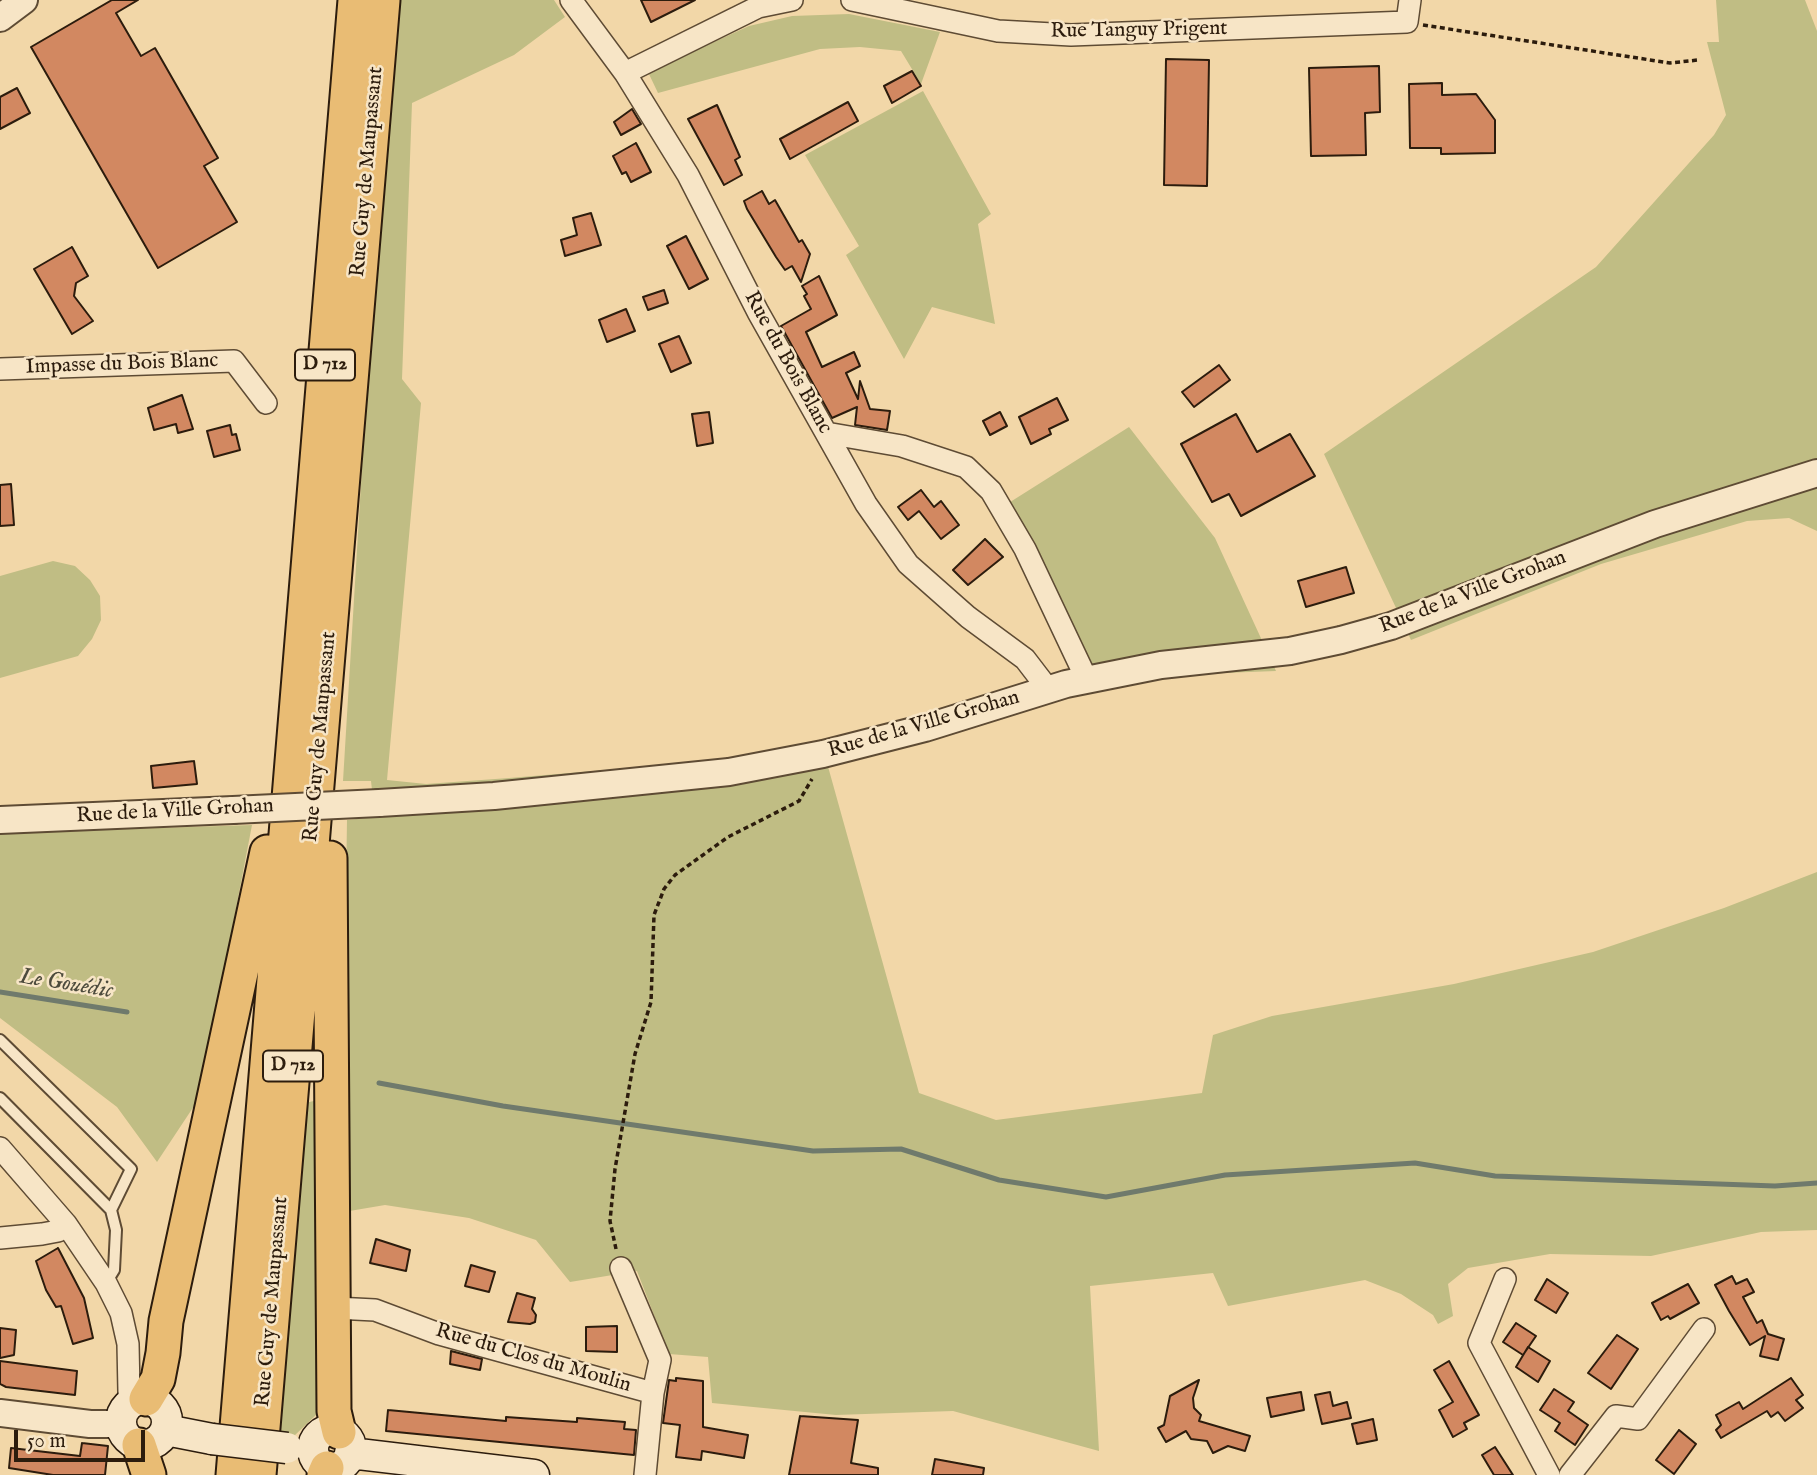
<!DOCTYPE html>
<html>
<head>
<meta charset="utf-8">
<style>
  body { margin:0 }
  #map { position:relative; width:1817px; height:1475px; overflow:hidden; background:#f2d7a8; font-family:"IM FELL English",serif }
  canvas { display:block }
  .scale { position:absolute; left:14px; top:1430px; width:131px; height:32px; box-sizing:border-box; border:4px solid #2c1c0d; border-top:0; padding-left:9px; font-size:21px; line-height:24px; white-space:nowrap; color:#2c1c0d; -webkit-text-stroke:5px #f7e5c6; paint-order:stroke }
</style>
</head>
<body>
<div id="map">
<canvas width="1817" height="1475"></canvas>
<div class="scale">50 m</div>
</div>
<script>
const c = document.querySelector('canvas').getContext('2d');
c.lineJoin = 'round';
function paint(path, color) { c.fillStyle = color; c.fill(path, 'evenodd'); }
const toPath = rows => new Path2D(rows.map(r => 'M' + r).join(''));
function strokePath(path, color, width, dash) { c.strokeStyle = color; c.lineWidth = width; c.lineCap = dash ? 'butt' : 'round'; c.setLineDash(dash || []); c.stroke(path); }
function drawText(font, color, halo, rows, align = 'center') {
  c.font = font + ' "IM FELL English",serif'; c.lineWidth = 5; c.setLineDash([]); c.textBaseline = 'middle'; c.strokeStyle = halo; c.fillStyle = color; for (const [text, x, y, turn = 0] of rows) {
    c.save(); c.translate(x, y); c.rotate((+turn || 0) * Math.PI / 180); c.textAlign = isNaN(turn) ? turn : align; if (halo) c.strokeText(text, 0, 0); c.fillText(text, 0, 0); c.restore();
  }
}
const green = toPath([
  [400,0,554,0,565,17,514,55,412,103,402,379,421,403,387,780,426,784,509,778,739,759,822,745,919,1093,996,1120,1202,1093,1213,1035,1272,1016,1454,984,1593,952,1724,908,1817,872,1817,1230,1761,1232,1651,1256,1550,1254,1468,1268,1448,1284,1453,1316,1438,1324,1433,1315,1401,1294,1365,1280,1228,1306,1213,1273,1090,1286,1099,1451,953,1411,836,1415,712,1403,708,1357,669,1354,637,1271,570,1282,536,1240,469,1218,385,1205,320,1216,317,1414,294,1436,279,1434,301,1104,343,1094,347,820,375,817,371,781,343,781,368,368,392,66],
  [1716,0,1805,0,1817,31,1817,531,1789,518,1747,521,1601,564,1411,640,1324,454,1596,267,1714,135,1726,115,1707,42,1719,42],
  [849,14,940,32,921,84,901,51,860,47,820,49,658,93,648,72,749,26,792,16],
  [923,91,991,214,978,224,995,324,932,307,904,359,846,255,859,246,805,155],
  [1129,427,1215,538,1276,671,1170,675,1105,690,1007,504],
  [53,561,75,566,90,580,100,596,101,620,92,639,78,656,0,678,0,576],
  [252,825,200,1097,157,1162,117,1107,0,1018,0,833]
]);
const stream = toPath([
  [0,992,127,1012],
  [379,1083,503,1106,813,1151,901,1149,999,1180,1106,1197,1225,1175,1415,1163,1495,1176,1775,1186,1817,1183]
]);
const building = toPath([
  [112,0,138,0,116,13,141,56,155,48,218,158,204,166,237,222,158,268,31,47,112,0],
  [641,0,695,0,651,22,641,0],
  [1166,59,1209,60,1207,186,1164,185,1166,59],
  [1379,66,1380,112,1365,113,1366,155,1311,156,1309,68,1379,66],
  [912,71,921,86,892,103,884,86,912,71],
  [1442,83,1442,95,1476,94,1495,120,1495,153,1441,154,1441,148,1410,148,1409,84,1442,83],
  [17,88,30,113,0,129,0,97,17,88],
  [848,102,858,121,790,159,780,139,848,102],
  [717,105,740,157,735,160,742,175,724,185,688,119,717,105],
  [632,109,641,124,621,135,614,122,632,109],
  [636,143,651,172,631,182,626,172,622,174,613,156,636,143],
  [762,191,769,204,775,200,799,242,802,240,810,254,801,282,792,266,785,270,776,257,747,209,744,201,762,191],
  [591,213,601,245,565,256,561,240,577,235,573,218,591,213],
  [686,236,708,279,689,289,667,246,686,236],
  [72,247,88,276,76,283,74,296,93,321,72,334,34,269,72,247],
  [819,276,837,315,806,332,822,367,854,352,860,366,846,373,858,399,860,381,870,409,890,411,887,430,855,425,857,407,832,418,781,326,811,309,804,296,807,294,802,286,819,276],
  [664,290,668,303,648,310,643,297,664,290],
  [626,309,635,331,607,342,599,320,626,309],
  [679,336,691,363,671,372,659,344,679,336],
  [1219,365,1230,380,1194,407,1182,392,1219,365],
  [182,395,193,429,178,433,176,424,154,430,148,408,182,395],
  [1057,398,1068,420,1049,429,1051,434,1031,444,1019,417,1057,398],
  [709,412,713,443,697,446,692,414,709,412],
  [1000,412,1007,426,990,435,983,421,1000,412],
  [1236,414,1257,452,1290,434,1315,476,1241,516,1229,494,1212,502,1181,444,1236,414],
  [230,425,232,435,236,434,240,450,214,457,207,431,230,425],
  [11,484,14,525,0,526,0,485,11,484],
  [921,490,934,507,941,501,959,525,941,539,919,511,908,520,898,507,921,490],
  [985,539,1003,557,968,585,953,570,985,539],
  [1346,567,1354,593,1306,607,1298,581,1346,567],
  [194,761,197,784,153,788,151,766,194,761],
  [376,1239,410,1250,406,1271,370,1263,376,1239],
  [58,1248,84,1298,93,1338,73,1344,61,1306,56,1307,46,1290,36,1261,58,1248],
  [471,1265,495,1272,489,1292,465,1286,471,1265],
  [1732,1276,1736,1284,1747,1279,1754,1292,1743,1297,1757,1323,1762,1320,1768,1334,1784,1339,1778,1360,1760,1356,1765,1336,1750,1345,1729,1311,1715,1285,1732,1276],
  [1547,1279,1568,1293,1556,1313,1535,1300,1547,1279],
  [1688,1284,1699,1303,1670,1319,1668,1316,1661,1320,1652,1303,1688,1284],
  [517,1293,535,1298,532,1309,536,1315,535,1322,530,1324,508,1322,517,1293],
  [1516,1323,1536,1336,1523,1355,1503,1342,1516,1323],
  [617,1326,617,1352,586,1351,586,1327,617,1326],
  [0,1328,16,1330,14,1355,0,1358,0,1328],
  [1617,1335,1638,1349,1611,1389,1588,1373,1617,1335],
  [1528,1347,1550,1361,1538,1382,1516,1367,1528,1347],
  [451,1351,482,1359,480,1370,450,1364,451,1351],
  [0,1361,77,1371,75,1395,6,1387,0,1384,0,1361],
  [1449,1361,1479,1415,1464,1423,1467,1429,1453,1437,1439,1410,1453,1402,1434,1370,1449,1361],
  [676,1378,703,1381,703,1427,748,1435,744,1458,702,1451,701,1460,676,1457,680,1425,663,1423,669,1380,676,1381,676,1378],
  [1791,1378,1803,1395,1796,1400,1803,1408,1785,1421,1778,1412,1771,1417,1767,1411,1721,1438,1716,1430,1721,1425,1716,1415,1739,1402,1743,1409,1791,1378],
  [1199,1380,1193,1398,1194,1408,1201,1415,1199,1421,1250,1436,1245,1451,1228,1446,1213,1453,1207,1441,1191,1439,1186,1431,1166,1442,1158,1428,1164,1425,1170,1396,1199,1380],
  [1554,1389,1574,1402,1568,1411,1588,1425,1575,1445,1555,1431,1560,1423,1540,1410,1554,1389],
  [1301,1392,1304,1410,1271,1417,1267,1398,1301,1392],
  [1330,1392,1333,1406,1347,1402,1351,1418,1322,1424,1315,1395,1330,1392],
  [388,1410,506,1421,506,1417,577,1422,577,1418,625,1422,624,1429,636,1430,634,1455,386,1431,388,1410],
  [800,1416,858,1420,851,1463,878,1468,878,1475,789,1475,800,1416],
  [1373,1419,1377,1440,1357,1444,1352,1424,1373,1419],
  [1679,1430,1696,1444,1674,1474,1656,1460,1679,1430],
  [82,1443,108,1446,105,1475,53,1475,9,1468,11,1448,80,1456,82,1443],
  [1495,1447,1513,1475,1494,1475,1482,1455,1495,1447],
  [935,1459,984,1468,983,1475,932,1475,935,1459]
]);
const path = toPath([
  [1423,25,1670,63,1698,60],
  [616,1249,610,1221,615,1169,635,1054,651,1002,654,915,664,889,675,875,728,837,799,801,812,779]
]);
const service = toPath([
  [0,1040,131,1169,111,1210],
  [0,1098,111,1210,116,1230,114,1270,106,1283]
]);
const minor = toPath([
  [571,0,625,73,688,175,758,312,866,504,908,564,968,617,1025,659,1048,689],
  [852,0,998,31,1071,35,1407,22,1410,0],
  [625,73,758,7,792,0],
  [0,369,234,361,266,403],
  [826,433,902,446,966,467,991,491,1025,549,1087,680],
  [0,1148,66,1224,106,1283,121,1313,128,1344,129,1392,132,1402],
  [0,1238,42,1234,58,1231,66,1224],
  [621,1268,660,1360,653,1393,645,1475],
  [1505,1279,1479,1343,1549,1475],
  [335,1308,375,1310,439,1334,653,1393],
  [1570,1475,1616,1416,1638,1419,1704,1329]
]);
const tertiary = toPath([
  [0,18,24,0],
  [379,803,494,796,729,772,823,754,925,728,1066,684,1161,665,1290,651,1341,640,1391,626,1655,524,1817,473],
  [0,820,233,810],
  [0,1413,90,1424,121,1424]
]);
const secondary = toPath([
  '121 1422a23 23 0 1 1 46 0a23 23 0 1 1-46 0Z',
  [166,1430,212,1439],
  '313 1449a19 19 0 1 1 38 0a19 19 0 1 1-38 0Z',
  [350,1453,534,1475]
]);
const primary = toPath([
  [330,858,334,1411,339,1432],
  [146,1399,158,1379,163,1353,166,1321,267,852],
  [139,1445,149,1475],
  [233,1475,355,0],
  [259,1475,383,0],
  [324,1475,327,1468]
]);
const tertiaryBridge = toPath([
  [233,810,379,803]
]);
const secondaryBridge = toPath([
  [212,1439,287,1448]
]);
const shields = [
  [325,365,60],
  [293,1066,60]
];
const shieldNames = [
  ["D 712",325,365],
  ["D 712",293,1066]
];
const streetNames = [
  ["Rue Tanguy Prigent",1139,31,-1],
  ["Rue Guy de Maupassant",368,172,-85],
  ["Rue du Bois Blanc",787,363,61],
  ["Impasse du Bois Blanc",122,365,-2],
  ["Rue de la Ville Grohan",1473,593,-21],
  ["Rue de la Ville Grohan",924,725,-16],
  ["Rue Guy de Maupassant",321,737,-85],
  ["Rue de la Ville Grohan",175,812,-3],
  ["Rue Guy de Maupassant",273,1302,-85],
  ["Rue du Clos du Moulin",533,1359,16]
];
const waterNames = [
  ["Le Gouédic",66,985,9]
];
paint(green, '#c0bd84');
strokePath(stream, '#6f7a6c', 5);
paint(building, '#d28861');
strokePath(building, '#2c1c0d', 2);
strokePath(service, '#5e4b34', 14);
strokePath(minor, '#5e4b34', 24);
strokePath(tertiary, '#5e4b34', 30);
strokePath(secondary, '#2c1c0d', 33);
strokePath(primary, '#2c1c0d', 37);
strokePath(path, '#2c1c0d', 3.5, [5, 3.5]);
strokePath(service, '#f7e5c6', 10);
strokePath(minor, '#f7e5c6', 21);
strokePath(tertiary, '#f7e5c6', 26);
strokePath(secondary, '#f7e5c6', 30);
strokePath(primary, '#e9bc74', 33);
strokePath(tertiaryBridge, '#5e4b34', 30, []);
strokePath(secondaryBridge, '#2c1c0d', 33, []);
strokePath(tertiaryBridge, '#f7e5c6', 26);
strokePath(secondaryBridge, '#f7e5c6', 30);
for (const [x, y, w] of shields) { const box = new Path2D(); box.roundRect(x - w / 2, y - 15.5, w, 31, 5); c.fillStyle = '#f7e5c6'; c.fill(box); strokePath(box, '#2c1c0d', 2); }
drawText('bold 19px', '#2c1c0d', null, shieldNames);
drawText('21px', '#2c1c0d', '#f7e5c6', streetNames);
drawText('italic 23px', '#4d4b3d', '#f7e5c6', waterNames);
</script>
</body>
</html>
